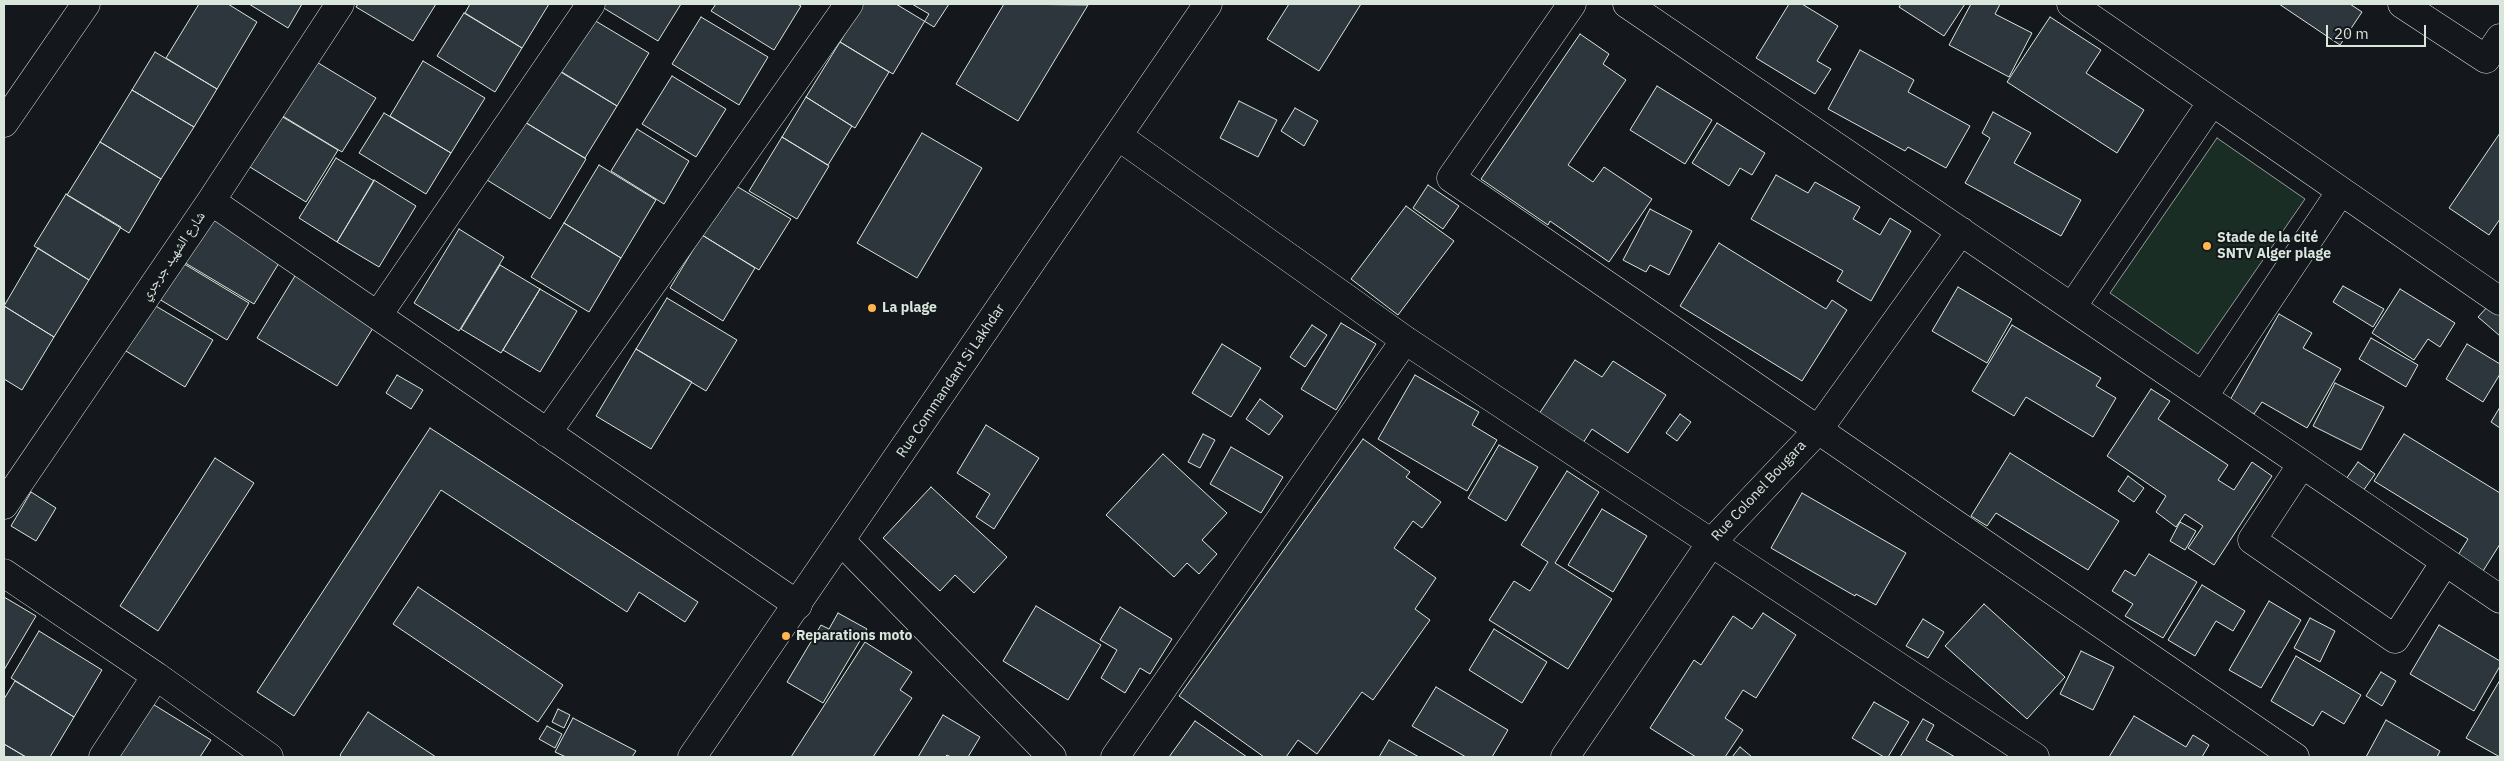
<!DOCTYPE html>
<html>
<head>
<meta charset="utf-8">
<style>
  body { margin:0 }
  #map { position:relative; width:2504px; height:761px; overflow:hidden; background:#14181c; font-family:"IBM Plex Sans",sans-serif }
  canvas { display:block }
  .frame { position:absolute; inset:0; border:5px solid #d8e6dc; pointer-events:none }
  .scale { position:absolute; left:2326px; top:25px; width:100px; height:22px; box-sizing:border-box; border:2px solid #d8e6dc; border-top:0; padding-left:6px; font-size:15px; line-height:18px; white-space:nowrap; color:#d8e6dc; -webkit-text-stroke:4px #14181c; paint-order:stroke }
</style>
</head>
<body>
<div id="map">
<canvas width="2504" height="761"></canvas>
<div class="frame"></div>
<div class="scale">20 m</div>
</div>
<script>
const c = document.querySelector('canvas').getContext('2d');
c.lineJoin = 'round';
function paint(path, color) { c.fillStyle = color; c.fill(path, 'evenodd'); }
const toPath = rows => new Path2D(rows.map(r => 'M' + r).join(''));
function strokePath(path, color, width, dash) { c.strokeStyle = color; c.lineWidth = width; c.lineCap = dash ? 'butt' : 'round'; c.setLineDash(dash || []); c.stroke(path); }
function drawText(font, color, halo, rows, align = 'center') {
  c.font = font + ' "IBM Plex Sans","Noto Naskh Arabic",sans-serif'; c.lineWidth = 4; c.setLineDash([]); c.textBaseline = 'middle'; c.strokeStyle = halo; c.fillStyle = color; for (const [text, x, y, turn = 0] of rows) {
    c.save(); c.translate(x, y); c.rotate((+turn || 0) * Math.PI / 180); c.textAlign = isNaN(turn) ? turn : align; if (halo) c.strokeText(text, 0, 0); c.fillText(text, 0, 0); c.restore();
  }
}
const green = toPath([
  [2217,138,2305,199,2198,354,2110,293,2217,138]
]);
const building = toPath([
  [199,4,228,4,257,22,217,89,166,58,199,4],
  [249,4,302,4,288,28,249,4],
  [358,4,436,4,413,41,356,7,358,4],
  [470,4,549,4,522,48,465,13,470,4],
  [604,4,681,4,658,41,602,7,604,4],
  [716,4,797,4,801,6,774,50,711,11,716,4],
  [863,4,912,4,929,14,893,74,840,42,863,4],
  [896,4,949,4,934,27,896,4],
  [1004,4,1088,5,1018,121,956,84,1004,4],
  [1289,4,1361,4,1319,71,1267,39,1289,4],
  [1789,4,1802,4,1838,26,1817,61,1831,69,1815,94,1756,58,1789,4],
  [1901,4,1965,4,1944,36,1899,7,1901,4],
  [1971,4,2000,4,1995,14,2032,33,2009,77,1949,45,1971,4],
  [2279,4,2350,4,2362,12,2340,45,2279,4],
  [464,13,522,48,495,92,437,56,464,13],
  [589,17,649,53,617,106,557,69,589,17],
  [701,17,768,57,739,105,672,64,701,17],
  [2050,17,2101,50,2086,73,2144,110,2117,153,2007,82,2050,17],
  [1580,34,1609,54,1603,64,1626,80,1568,165,1593,182,1604,167,1652,199,1609,262,1550,221,1548,225,1481,179,1580,34],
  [840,42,889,72,855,128,806,97,840,42],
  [1860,50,1914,80,1908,92,1970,126,1946,168,1908,147,1905,151,1828,109,1860,50],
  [155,52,217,89,194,127,132,90,155,52],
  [315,61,376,98,342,152,281,115,315,61],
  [423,61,485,98,451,153,390,116,423,61],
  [554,68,617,106,585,158,523,121,554,68],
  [672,76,726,109,696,157,642,124,672,76],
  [1657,86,1712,120,1685,164,1630,130,1657,86],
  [132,90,194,127,161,179,100,142,132,90],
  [806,97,852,126,828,165,782,137,806,97],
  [1239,101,1277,120,1258,157,1220,138,1239,101],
  [1295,108,1318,121,1304,146,1281,131,1295,108],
  [1993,112,2031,133,2014,163,2081,200,2061,236,1965,183,1990,138,1982,133,1993,112],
  [384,113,451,153,426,194,359,153,384,113],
  [281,116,338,150,306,202,250,167,281,116],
  [523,121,586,159,550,219,487,180,523,121],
  [1717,123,1765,153,1752,175,1740,168,1729,186,1692,163,1717,123],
  [637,129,689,161,664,204,611,171,637,129],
  [922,133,982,168,917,278,857,243,922,133],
  [2500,133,2500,219,2489,235,2449,208,2500,133],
  [782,137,829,166,797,219,749,191,782,137],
  [100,142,161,179,129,233,67,195,100,142],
  [336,158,374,181,337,242,299,218,336,158],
  [599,165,656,200,621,258,564,223,599,165],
  [1776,175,1808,193,1815,182,1860,207,1853,219,1880,235,1890,218,1911,231,1871,301,1837,281,1843,271,1751,219,1776,175],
  [374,180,416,206,379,267,337,242,374,180],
  [733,184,791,219,759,270,702,235,733,184],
  [1428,185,1459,206,1443,229,1413,208,1428,185],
  [66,194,121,227,89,280,34,246,66,194],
  [1406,206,1454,241,1398,315,1351,279,1406,206],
  [1650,209,1692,231,1669,275,1650,265,1646,272,1623,260,1650,209],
  [210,214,282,258,254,304,182,261,210,214],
  [564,223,621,258,589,312,531,277,564,223],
  [459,229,504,257,459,331,414,303,459,229],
  [702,235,755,268,723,321,670,288,702,235],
  [1719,243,1826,309,1832,300,1847,310,1802,381,1680,306,1719,243],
  [38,248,89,280,54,337,4,306,38,248],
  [181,262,249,303,227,340,159,299,181,262],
  [500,265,540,289,501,353,461,329,500,265],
  [298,271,378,320,337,386,257,338,298,271],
  [2343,286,2384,309,2373,327,2333,302,2343,286],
  [1958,287,2012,319,1987,363,1932,331,1958,287],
  [540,289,577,311,540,372,503,350,540,289],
  [2400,289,2455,323,2440,347,2428,339,2414,360,2372,333,2400,289],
  [667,298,737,340,706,391,636,349,667,298],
  [149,302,213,340,185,387,121,348,149,302],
  [2489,305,2500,315,2500,336,2478,317,2489,305],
  [4,306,54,337,22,390,4,379,4,306],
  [2279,314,2312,333,2303,348,2341,369,2307,428,2262,402,2254,414,2230,400,2279,314],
  [1341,323,1376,344,1336,410,1301,389,1341,323],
  [1312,325,1327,335,1305,367,1290,357,1312,325],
  [2012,325,2101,378,2096,386,2116,398,2093,437,2026,397,2014,416,1972,391,2012,325],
  [2371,338,2418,365,2406,387,2359,359,2371,338],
  [1222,344,1261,368,1231,417,1192,393,1222,344],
  [2467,344,2500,364,2500,374,2483,402,2446,379,2467,344],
  [636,349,692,382,651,449,596,416,636,349],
  [1575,360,1602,377,1613,361,1666,395,1628,453,1592,429,1581,446,1537,417,1575,360],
  [397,375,423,390,411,409,386,393,397,375],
  [1415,375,1479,412,1472,425,1497,440,1467,491,1378,439,1415,375],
  [2335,383,2384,407,2361,450,2313,426,2335,383],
  [2151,389,2170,401,2158,419,2228,465,2218,480,2234,490,2252,462,2272,476,2214,565,2188,548,2203,526,2185,514,2176,527,2156,512,2166,496,2107,456,2151,389],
  [1260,399,1283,416,1269,435,1246,419,1260,399],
  [2500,407,2500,428,2491,422,2500,407],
  [1680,414,1691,422,1677,441,1666,433,1680,414],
  [986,425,1039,458,994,529,976,517,990,494,957,473,986,425],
  [430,428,698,602,685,622,639,592,627,612,441,490,294,716,257,692,430,428],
  [1203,434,1215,440,1200,468,1188,462,1203,434],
  [2404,434,2500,493,2500,544,2478,579,2453,563,2468,539,2374,481,2404,434],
  [1363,439,1410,472,1406,477,1441,502,1422,528,1413,521,1394,548,1436,578,1415,609,1430,620,1373,700,1362,692,1317,754,1298,740,1286,757,1264,757,1179,696,1363,439],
  [1499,445,1538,467,1506,521,1468,498,1499,445],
  [1231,447,1283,477,1261,513,1210,484,1231,447],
  [2010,453,2119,521,2088,570,1996,513,1987,526,1971,516,2010,453],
  [1163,454,1227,513,1202,540,1217,554,1199,574,1187,563,1174,577,1106,515,1163,454],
  [215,458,254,483,158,631,120,606,215,458],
  [2358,462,2375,474,2363,491,2346,479,2358,462],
  [1567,471,1599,492,1555,563,1612,599,1568,669,1489,620,1514,581,1530,591,1548,562,1521,545,1567,471],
  [2128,476,2144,488,2134,502,2118,491,2128,476],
  [931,487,1007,557,974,593,955,575,940,591,883,538,931,487],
  [31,492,56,508,36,541,11,526,31,492],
  [1802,493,1906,553,1876,605,1856,594,1855,596,1771,548,1802,493],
  [1602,509,1647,536,1613,592,1568,565,1602,509],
  [2180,522,2196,531,2185,550,2170,541,2180,522],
  [2149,554,2197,582,2163,638,2125,616,2133,604,2112,591,2125,570,2135,576,2149,554],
  [2202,585,2245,611,2233,631,2216,621,2195,656,2168,640,2202,585],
  [418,587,563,685,538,722,393,624,418,587],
  [4,597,36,616,4,670,4,597],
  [2269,601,2301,620,2261,688,2229,670,2269,601],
  [1984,604,2065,677,2027,719,1945,646,1984,604],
  [1036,606,1101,645,1068,700,1003,661,1036,606],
  [1120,607,1172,639,1150,674,1140,668,1125,693,1101,678,1117,650,1100,640,1120,607],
  [838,613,867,629,823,703,787,682,821,625,829,629,838,613],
  [1763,613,1796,635,1756,698,1743,690,1725,718,1743,730,1725,757,1696,757,1650,728,1694,660,1701,665,1733,616,1752,629,1763,613],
  [2310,618,2335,631,2320,662,2294,648,2310,618],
  [1923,619,1944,632,1928,658,1906,646,1923,619],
  [2439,625,2500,661,2500,666,2474,711,2410,674,2439,625],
  [1494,629,1547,662,1522,703,1469,670,1494,629],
  [39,631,102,670,74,717,11,678,39,631],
  [865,642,912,672,900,690,912,698,873,757,791,757,865,642],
  [2081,651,2114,667,2093,710,2060,694,2081,651],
  [2296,656,2361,695,2344,724,2322,711,2313,726,2271,701,2296,656],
  [2381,672,2396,681,2382,706,2366,696,2381,672],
  [2500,680,2500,757,2466,738,2500,680],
  [15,681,74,717,50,757,26,757,4,744,4,699,15,681],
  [1436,687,1508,730,1492,757,1466,757,1412,726,1436,687],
  [1874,702,1909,722,1888,757,1884,757,1852,738,1874,702],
  [151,703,211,740,200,757,118,757,151,703],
  [558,709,570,715,564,728,552,722,558,709],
  [368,712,436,757,342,757,340,755,368,712],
  [943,715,980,737,968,757,951,757,947,755,945,757,918,757,943,715],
  [2134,716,2186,747,2193,735,2209,745,2202,757,2109,757,2134,716],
  [573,718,636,751,632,757,566,757,555,752,573,718],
  [1923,719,1934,725,1926,740,1955,757,1900,757,1923,719],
  [2386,720,2440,751,2437,757,2366,757,2386,720],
  [1195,721,1247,757,1169,757,1195,721],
  [547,726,562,734,555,748,539,739,547,726],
  [1389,740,1419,757,1379,757,1389,740],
  [4,744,26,757,4,757,4,744],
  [1740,747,1752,757,1732,757,1740,747]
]);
const street = toPath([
  [1572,4,1451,178,2295,757],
  [1627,4,2500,599],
  [2071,4,2500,301],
  [2402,4,2486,59,2500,38],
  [4,123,86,4],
  [1118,136,1405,340,2035,757],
  [211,201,798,605],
  [2072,307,2212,102],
  [378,315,591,4],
  [2204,396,2341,191],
  [547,433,849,4],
  [2302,464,2252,540,2395,639,2445,562],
  [4,505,211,201,340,4],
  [841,541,1052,757],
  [4,573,156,676,269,757],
  [103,757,156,676],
  [1115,757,1405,340],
  [1565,757,1711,543,1818,430,1961,231]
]);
const secondary = toPath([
  [692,757,1208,4]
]);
const markers = [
  [2207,246,5,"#ffb74d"],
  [872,308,5,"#ffb74d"],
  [786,636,5,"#ffb74d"]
];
const poiNames = [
  ["Stade de la cité",2217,238],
  ["SNTV Alger plage",2217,254],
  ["La plage",882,308],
  ["Reparations moto",796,636]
];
const streetNames = [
  ["شارع الشهيد جرجري",173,256,-56],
  ["Rue Commandant Si Lakhdar",951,381,-56],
  ["Rue Colonel Bougara",1759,491,-47]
];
paint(green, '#1a2d24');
strokePath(green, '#939e99', 1);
paint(building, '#2c363c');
strokePath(building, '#d8e6dc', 1);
strokePath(street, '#d8e6dc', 29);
strokePath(secondary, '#d8e6dc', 29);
strokePath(street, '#14181c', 28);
strokePath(secondary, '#14181c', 28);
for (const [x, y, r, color] of markers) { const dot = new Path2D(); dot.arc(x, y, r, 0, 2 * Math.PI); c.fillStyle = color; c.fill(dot); strokePath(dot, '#14181c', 2); }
drawText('bold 14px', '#d8e6dc', '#14181c', poiNames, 'left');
drawText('14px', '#d8e6dc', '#14181c', streetNames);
</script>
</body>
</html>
